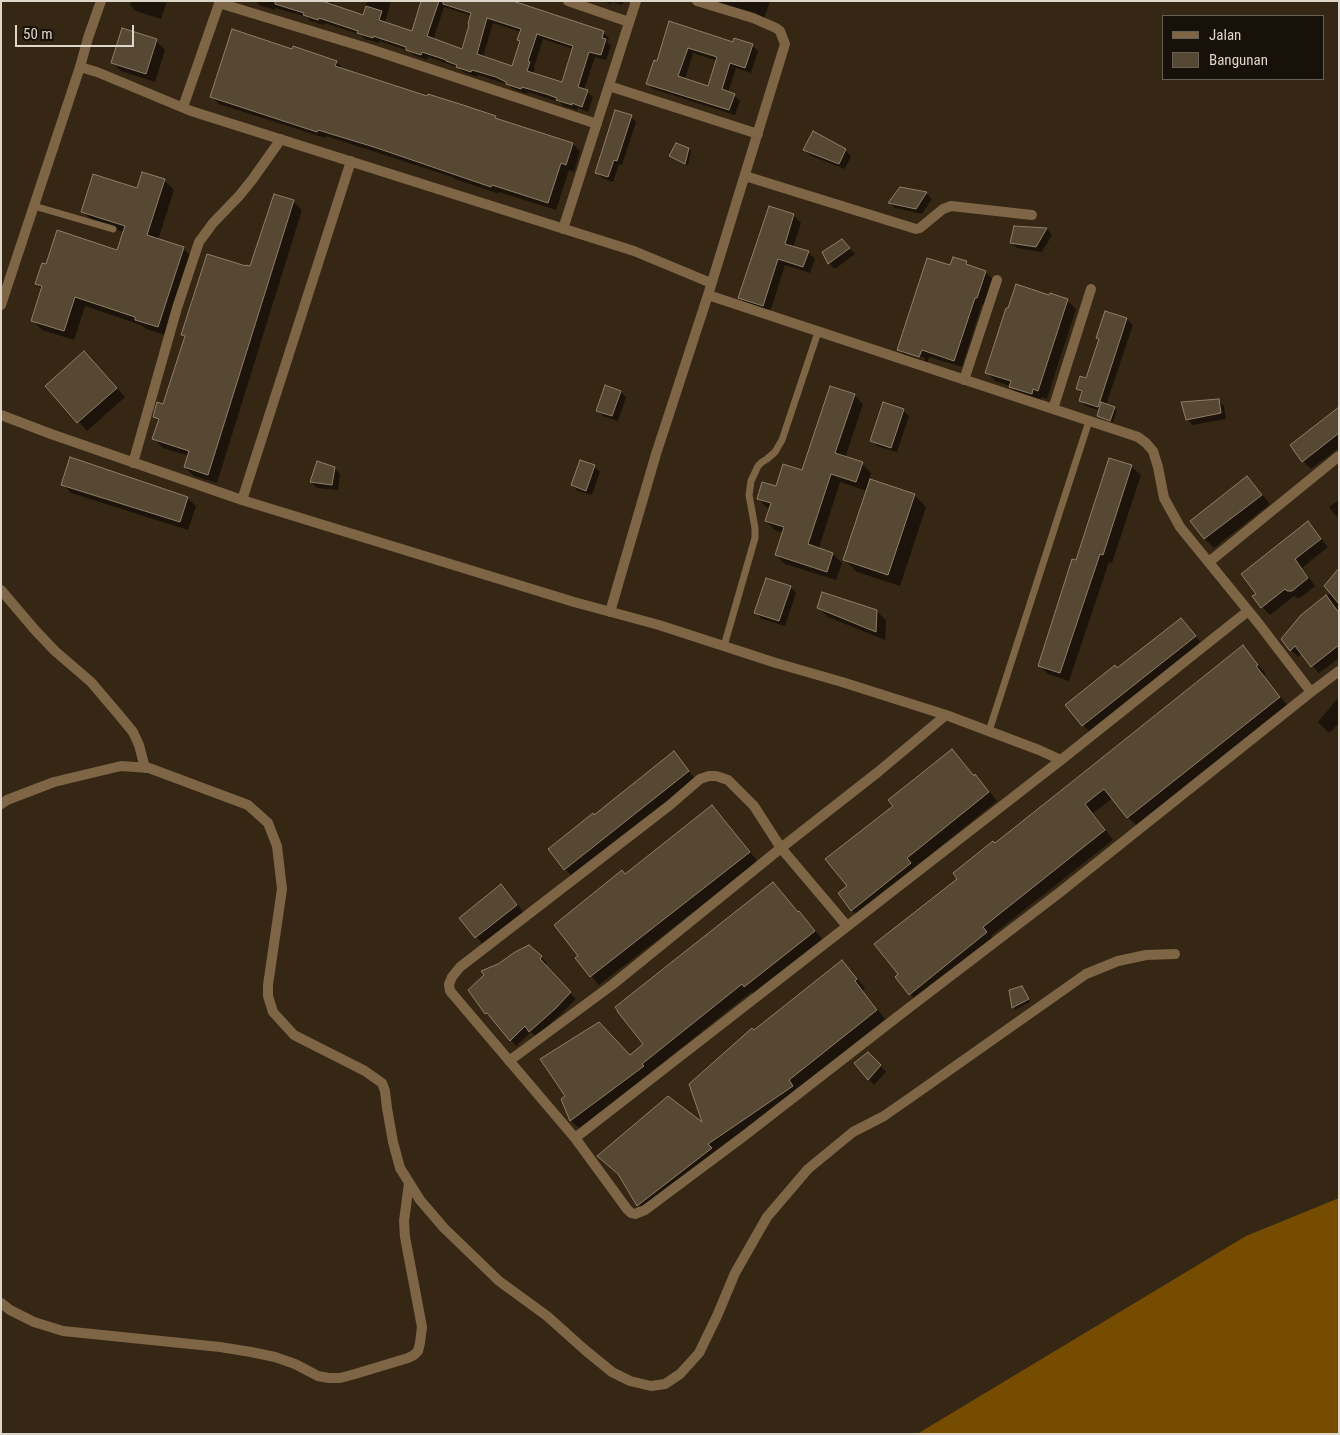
<!DOCTYPE html>
<html>
<head>
<meta charset="utf-8">
<style>
  body { margin:0 }
  #map { position:relative; width:1340px; height:1435px; overflow:hidden; background:#352714; font-family:"Roboto Condensed",sans-serif }
  canvas { display:block }
  .frame { position:absolute; inset:0; border:2px solid #dfd6ca; pointer-events:none }
  .legend { position:absolute; left:1162px; top:15px; width:162px; height:65px; box-sizing:border-box; background:#171109; border:1px solid #676056; margin:0; padding:6px 9px; list-style:none; font-size:15px; color:#dfd6ca }
  .legend li { display:flex; align-items:center; gap:10px; height:25px }
  .legend b { width:25px; border:1px solid #676056 }
  .scale { position:absolute; left:15px; top:25px; width:119px; height:22px; box-sizing:border-box; border:2px solid #dfd6ca; border-top:0; padding-left:6px; font-size:15px; line-height:18px; white-space:nowrap; color:#dfd6ca; -webkit-text-stroke:4px #171109; paint-order:stroke }
</style>
</head>
<body>
<div id="map">
<canvas width="1340" height="1435"></canvas>
<div class="frame"></div>
<ul class="legend">
<li><b style="height:6px;background:#7d6546"></b>Jalan</li>
<li><b style="height:14px;background:#574834"></b>Bangunan</li>
</ul>
<div class="scale">50 m</div>
</div>
<script>
const c = document.querySelector('canvas').getContext('2d');
c.lineJoin = 'round';
function paint(path, color) { c.fillStyle = color; c.fill(path, 'evenodd'); }
const toPath = rows => new Path2D(rows.map(r => 'M' + r).join(''));
function strokePath(path, color, width, dash) { c.strokeStyle = color; c.lineWidth = width; c.lineCap = dash ? 'butt' : 'round'; c.setLineDash(dash || []); c.stroke(path); }
const forest = toPath([
  [1339,1198,1339,1434,917,1434,1246,1236]
]);
const shadow = toPath([
  [131,1,167,1,161,19,136,11,130,5],
  [255,1,334,1,332,6,362,16,367,1,391,1,385,23,412,33,422,1,507,1,603,32,609,38,607,42,611,46,606,60,595,57,584,90,587,92,593,97,588,112,578,108,577,110,563,106,560,102,553,100,528,92,527,94,513,89,509,85,503,83,478,75,477,77,463,72,459,68,451,65,428,57,427,60,413,55,409,51,379,41,379,43,365,39,361,35,325,23,324,25,310,21,307,17,275,8,275,10,261,6],
  [444,7,472,16,462,50,433,40],
  [493,23,521,32,519,40,521,42,512,67,483,57],
  [543,39,573,49,563,84,533,74,535,69,534,67],
  [601,1,624,1,622,5,612,2,611,4],
  [710,1,770,1,764,19],
  [670,23,734,43,752,45,758,51,751,73,736,68,728,93,734,95,740,101,735,115,653,89,647,83,657,63],
  [693,53,718,61,709,87,685,79],
  [156,41,165,50,155,82,121,71,112,62],
  [293,50,336,62,344,69,428,97,495,117,498,120,573,144,580,151,574,172,569,170,556,210,499,192,499,194,455,179,452,177,326,136,325,138,219,104,211,96],
  [631,117,636,122,622,165,619,164,613,182,602,178,597,173],
  [689,149,691,151,688,165,673,158],
  [805,150,845,150,851,156,845,169,811,156],
  [164,180,174,190,158,240,183,248,193,258,168,336,146,329,141,325,85,306,74,340,42,330,32,320,42,289,36,284,47,266,118,252,124,232,92,221,82,211],
  [900,188,927,194,932,199,922,214,895,208,890,203],
  [293,201,302,210,217,483,194,476,185,467,189,456,163,448,154,439,159,421,155,417,164,406,186,338,182,334,251,268],
  [770,208,794,216,801,223,793,247,808,252,815,259,810,273,785,265,770,312,746,304,739,297],
  [1015,227,1047,229,1052,235,1042,252,1017,248,1011,242],
  [842,241,855,254,835,269,829,263,824,253],
  [967,262,972,268,985,272,993,279,984,305,982,304,962,367,929,357,927,364,906,357,899,350],
  [906,352,925,358,925,361,906,354],
  [1050,296,1067,300,1076,309,1047,399,1042,397,1040,402,1019,395,1010,386,995,381,987,372],
  [1106,312,1127,319,1133,325,1106,405,1114,408,1117,410,1113,422,1101,418,1098,416,1100,411,1086,406,1080,401,1082,394,1077,389,1087,380,1100,340],
  [93,362,125,397,87,431,46,387],
  [621,392,626,397,618,421,603,416,597,410],
  [854,395,863,404,845,458,862,464,871,473,869,480,914,495,926,507,900,586,857,572,845,560,867,491,840,482,819,548,819,549,833,554,842,563,836,580,785,564,776,555,783,533,775,530,766,521,770,509,767,508,758,498,803,471],
  [1218,401,1224,406,1226,419,1193,425,1187,419],
  [1339,408,1339,448,1311,469,1303,461],
  [903,410,909,416,897,452,877,446,872,440],
  [1110,460,1132,467,1141,475,1112,563,1109,562,1069,681,1048,674,1040,666,1077,561],
  [594,466,600,472,592,495,578,491,572,485],
  [334,468,340,474,338,490,317,488,311,482],
  [1247,478,1256,487,1270,504,1214,548,1205,539,1192,521],
  [63,484,187,498,196,506,188,530,71,493],
  [1339,500,1339,519,1329,507],
  [1308,523,1328,547,1302,568,1315,586,1300,598,1296,598,1294,596,1270,615,1262,607,1257,594],
  [1339,570,1339,658,1319,673,1302,654,1298,657,1291,650,1302,616,1331,593],
  [790,587,796,593,785,626,762,619,756,613],
  [819,608,877,611,886,621,885,640,828,617],
  [1181,619,1204,646,1092,734,1083,725],
  [1242,647,1266,674,1264,676,1288,706,1137,826,1128,817,1113,798,1093,813,1113,840,991,936,995,942,919,1003,910,994,959,879,995,844],
  [1339,697,1339,723,1329,733,1318,722],
  [952,750,975,777,984,785,997,801,915,867,919,873,861,919,852,910,894,806],
  [673,753,697,781,574,878,565,869,550,849,594,816],
  [712,807,721,815,758,862,599,985,591,976,626,875],
  [773,884,799,913,808,922,823,940,754,995,751,992,650,1073,652,1075,580,1129,571,1121,562,1099,631,1057,644,1045],
  [501,886,510,895,525,914,485,946,476,937],
  [529,946,547,963,545,966,576,999,560,1015,536,1037,531,1032,516,1046,493,1018,492,1019,486,1014,470,990,499,965],
  [842,961,865,988,863,991,885,1019,798,1089,647,1214,638,1205,704,1125,754,1031],
  [1024,990,1030,1002,1015,1010,1013,1007],
  [868,1053,886,1072,874,1085,855,1063]
]);
const building = toPath([
  [275,1,322,1,363,15,366,6,382,11,379,20,412,31,421,1,439,1,427,36,462,49,469,25,468,24,471,13,443,4,443,1,513,1,604,31,602,38,606,39,601,55,589,52,578,87,588,90,582,107,572,103,572,105,556,100,557,98,546,94,522,87,521,89,506,84,506,82,496,77,472,70,471,72,456,67,457,65,446,61,446,60,422,52,421,55,406,50,406,47,373,36,373,38,357,33,358,31,319,18,318,20,303,15,304,13,275,4,275,1],
  [487,18,521,29,517,40,520,41,512,66,477,54,487,18],
  [537,34,573,46,562,82,527,71,530,62,528,61,537,34],
  [669,21,733,42,734,38,753,44,745,68,730,63,722,89,735,94,729,110,646,84,654,60,657,61,669,21],
  [688,48,717,57,708,86,678,76,688,48],
  [122,28,157,39,146,74,111,63,122,28],
  [232,29,292,49,293,46,337,61,335,66,427,96,428,94,463,105,496,116,495,118,573,143,566,165,561,163,548,203,492,185,491,187,374,147,318,130,317,132,210,97,232,29],
  [615,110,632,115,617,161,614,160,608,177,595,173,615,110],
  [813,131,846,149,839,164,803,150,813,131],
  [676,143,689,148,685,164,669,156,676,143],
  [142,172,165,179,147,235,184,247,158,327,135,320,135,317,75,297,64,331,31,321,42,286,35,284,42,263,46,264,57,230,117,250,125,226,81,212,93,174,137,188,142,172],
  [900,187,927,192,916,209,888,203,900,187],
  [274,194,294,200,208,475,184,467,189,451,152,439,159,419,153,417,157,402,163,404,185,336,181,335,207,254,246,266,246,265,250,266,274,194],
  [769,206,794,214,785,244,809,251,803,267,778,259,763,306,738,298,769,206],
  [1014,226,1047,228,1036,247,1010,243,1014,226],
  [842,239,850,248,828,264,822,252,842,239],
  [953,257,967,261,966,264,986,271,977,298,975,298,954,361,922,350,919,357,897,350,927,258,950,265,953,257],
  [1016,284,1049,295,1050,293,1068,299,1038,391,1033,389,1032,394,1009,387,1011,381,985,373,1006,308,1008,308,1016,284],
  [1105,311,1127,318,1098,407,1079,401,1082,391,1076,389,1080,376,1086,378,1099,339,1096,338,1105,311],
  [84,351,117,388,77,423,45,386,84,351],
  [605,385,621,391,612,416,596,411,605,385],
  [830,386,855,394,835,453,863,462,856,482,831,474,808,544,833,553,827,572,775,555,784,527,765,521,771,503,757,499,762,482,776,486,783,464,802,470,830,386],
  [1219,399,1221,413,1186,420,1181,402,1219,399],
  [883,402,904,409,891,448,870,441,883,402],
  [1101,402,1115,407,1110,421,1097,416,1101,402],
  [1339,407,1339,433,1302,462,1290,445,1339,407],
  [70,457,188,497,180,522,61,485,70,457],
  [1109,458,1132,465,1103,555,1100,554,1060,673,1038,666,1072,559,1076,560,1109,458],
  [580,460,595,465,586,491,571,485,580,460],
  [317,461,335,467,332,485,310,482,317,461],
  [1247,476,1262,495,1204,539,1190,521,1247,476],
  [870,479,915,494,888,575,843,560,870,479],
  [1308,521,1321,539,1295,559,1308,578,1292,591,1287,591,1285,589,1261,608,1252,596,1256,594,1241,574,1308,521],
  [1339,568,1339,604,1324,586,1339,568],
  [766,578,791,586,779,621,754,613,766,578],
  [822,592,877,610,876,632,817,608,822,592],
  [1326,595,1339,613,1339,645,1311,667,1295,646,1290,651,1281,639,1301,615,1326,595],
  [1181,618,1196,636,1082,726,1065,705,1115,665,1117,668,1181,618],
  [1243,645,1258,665,1256,666,1280,697,1127,818,1104,789,1085,804,1105,830,983,927,987,932,909,995,895,977,898,974,874,944,957,879,953,873,993,841,995,843,1068,785,1243,645],
  [952,749,974,776,975,774,989,792,907,858,911,863,851,911,838,893,847,886,825,859,893,806,888,800,952,749],
  [674,751,689,771,564,870,548,849,593,813,594,815,674,751],
  [712,805,750,852,590,977,575,958,578,956,554,925,622,870,625,874,712,805],
  [773,882,798,912,799,911,815,931,744,987,742,984,642,1064,644,1066,570,1121,561,1099,565,1096,540,1059,599,1022,630,1055,643,1044,617,1011,618,1011,615,1007,773,882],
  [501,884,517,905,475,938,459,918,501,884],
  [529,945,542,956,540,959,571,992,555,1009,529,1032,525,1026,510,1041,487,1013,485,1014,468,990,484,975,481,971,498,964,515,952,529,945],
  [842,960,857,979,855,981,877,1010,789,1080,793,1086,708,1144,712,1148,637,1206,618,1174,597,1156,668,1096,702,1122,689,1084,752,1028,754,1030,842,960],
  [1022,986,1029,999,1012,1008,1009,990,1022,986],
  [868,1052,881,1065,868,1080,854,1063,868,1052]
]);
const lane = toPath([
  [34,206,113,229],
  [724,646,755,538,755,528,749,495,751,481,758,466,762,462,767,459,775,452,782,440,818,332],
  [989,731,1089,421]
]);
const street = toPath([
  [101,1,88,38,80,67,97,72,191,111,634,251,711,283],
  [568,1,629,22],
  [697,1,753,18,776,28,780,31,785,44,708,295,1138,437,1146,443,1153,451,1158,467,1164,498,1180,527,1259,624,1311,692,1059,893,910,1007,744,1136,645,1210,635,1214,631,1213,627,1209,575,1138,450,991,449,984,452,977,460,967,670,805,700,779,709,776,716,776,728,780,754,806,781,848,878,772,946,715],
  [219,3,367,48,597,124],
  [609,86,758,134],
  [183,107,220,1],
  [745,176,916,229,920,228,943,209,951,206,1032,215],
  [563,229,636,1],
  [1,305,80,67],
  [964,380,997,280],
  [1053,409,1091,289],
  [1,415,51,434,242,500,574,602,659,625,776,663,842,682,946,715,1039,750,1061,760],
  [133,463,177,308,199,242,213,223,239,196,252,180,281,139],
  [242,500,351,161],
  [1209,562,1339,456],
  [1,590,35,630,55,651,91,682,119,715,133,732,139,745,145,768],
  [610,612,656,454,708,295],
  [1311,692,1339,671],
  [1,804,7,800,54,782,121,766,149,768,248,805,268,823,277,846,282,889,268,985,268,996,273,1012,294,1035,365,1071,382,1083,385,1091,387,1108,393,1142,400,1168,420,1200,444,1228,499,1281,547,1316,585,1350,612,1372,630,1381,651,1386,665,1384,680,1374,699,1353,717,1316,735,1273,767,1217,808,1169,853,1132,884,1116,917,1093,1086,974,1118,961,1146,955,1175,954],
  [509,1061,612,985,781,848,847,926],
  [575,1138,1061,760,1248,611],
  [1,1303,10,1310,34,1322,63,1331,220,1347,251,1352,275,1357,295,1364,318,1376,329,1378,340,1378,355,1374,408,1358,414,1355,418,1351,420,1343,422,1327,405,1237,404,1221,409,1183]
]);
paint(forest, '#754c00');
paint(shadow, '#0007');
paint(building, '#574834');
strokePath(building, '#8f7e68', 1);
strokePath(lane, '#7d6546', 7);
strokePath(street, '#7d6546', 10);
</script>
</body>
</html>
